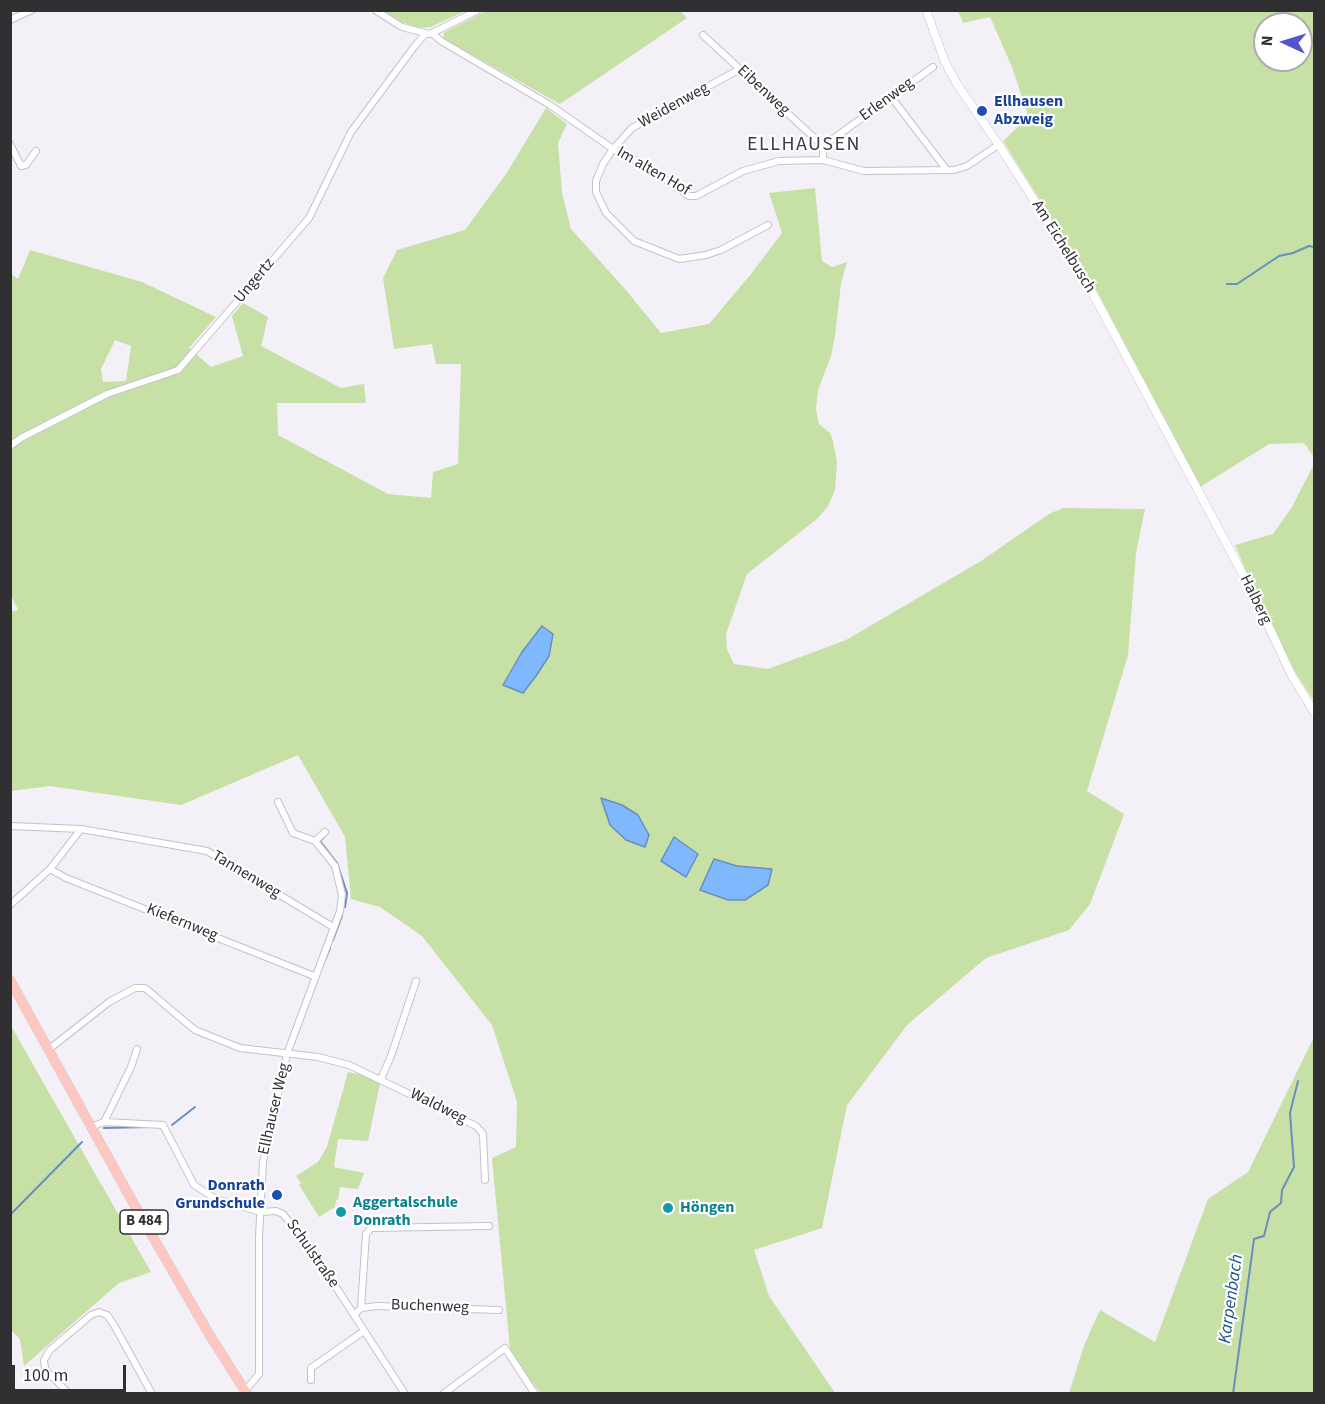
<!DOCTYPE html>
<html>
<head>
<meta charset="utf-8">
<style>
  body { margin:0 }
  #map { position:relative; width:1325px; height:1404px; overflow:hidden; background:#f3f0f8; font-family:"Source Sans 3",sans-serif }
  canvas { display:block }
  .frame { position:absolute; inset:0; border:12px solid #302f32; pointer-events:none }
  .north { position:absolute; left:1253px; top:12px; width:60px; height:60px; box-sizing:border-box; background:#fff; border:2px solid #acacad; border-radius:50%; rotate:274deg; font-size:16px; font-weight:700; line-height:24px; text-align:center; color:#302f32 }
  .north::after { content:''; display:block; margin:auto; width:21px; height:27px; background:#5355cc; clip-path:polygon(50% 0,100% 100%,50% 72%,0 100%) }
  .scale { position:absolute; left:12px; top:1365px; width:114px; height:27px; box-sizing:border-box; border:3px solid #302f32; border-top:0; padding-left:8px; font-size:18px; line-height:21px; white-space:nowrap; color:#302f32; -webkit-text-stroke:4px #fff; paint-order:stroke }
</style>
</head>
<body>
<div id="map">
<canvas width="1325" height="1404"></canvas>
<div class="frame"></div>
<div class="north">N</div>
<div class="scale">100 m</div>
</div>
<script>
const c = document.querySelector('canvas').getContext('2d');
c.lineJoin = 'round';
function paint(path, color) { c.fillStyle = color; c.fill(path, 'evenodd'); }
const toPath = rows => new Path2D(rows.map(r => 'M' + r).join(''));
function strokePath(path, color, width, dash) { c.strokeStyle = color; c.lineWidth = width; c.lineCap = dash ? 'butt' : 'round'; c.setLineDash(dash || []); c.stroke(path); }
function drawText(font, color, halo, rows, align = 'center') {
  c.font = font + ' "Source Sans 3",sans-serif'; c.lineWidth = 4.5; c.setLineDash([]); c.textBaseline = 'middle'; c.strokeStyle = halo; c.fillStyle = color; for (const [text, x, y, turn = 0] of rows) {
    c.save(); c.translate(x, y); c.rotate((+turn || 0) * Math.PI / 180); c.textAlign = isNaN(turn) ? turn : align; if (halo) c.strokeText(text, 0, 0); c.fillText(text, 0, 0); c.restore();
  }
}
const green = toPath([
  [679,10,687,18,560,104,444,39,443,33,486,11],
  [380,11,465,11,431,27,419,28,393,19],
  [958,11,1314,11,1314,457,1304,443,1269,444,1200,487,1095,287,1003,141,1025,120,1027,112,1012,67,990,17,963,23],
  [1265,24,1301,24,1301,60,1265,60],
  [546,108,567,124,558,143,562,193,571,229,625,289,661,333,709,324,751,274,782,233,769,193,815,188,822,261,832,267,847,262,841,283,835,336,831,356,818,390,816,410,819,424,830,433,833,441,837,463,835,490,828,506,817,519,747,574,726,634,727,649,734,664,768,669,846,640,981,561,1049,514,1063,508,1145,509,1136,553,1128,655,1087,791,1124,814,1090,904,1069,930,986,958,907,1025,847,1105,822,1228,754,1250,769,1296,835,1393,541,1393,519,1367,510,1349,492,1158,516,1147,517,1102,492,1025,422,936,380,907,351,899,345,837,298,755,181,805,50,786,11,791,10,612,18,610,11,595,11,274,18,279,30,250,142,282,216,317,189,348,211,367,243,356,232,316,243,303,268,317,261,346,341,388,364,384,366,403,277,403,278,435,388,494,431,498,433,472,458,464,461,364,436,364,432,344,394,349,383,278,397,250,465,230,506,174],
  [115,340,131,346,126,381,103,382,101,369],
  [542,626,553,634,503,684,522,652],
  [714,859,737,866,771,869,768,885],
  [1314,464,1314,701,1295,672,1257,597,1235,545,1273,534,1292,507],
  [10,1024,151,1272,119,1283,24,1366,20,1339,10,1329],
  [1314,1037,1314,1393,1069,1393,1085,1343,1100,1310,1155,1342,1208,1199,1248,1172],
  [348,1072,381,1079,368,1141,338,1139,334,1167,364,1173,358,1189,340,1187,338,1200,336,1200,335,1207,319,1217,299,1185,301,1183,296,1176,318,1162,327,1147]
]);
const water = toPath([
  [542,626,553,634,549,656,536,676,523,693,503,685,522,652,542,626],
  [601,798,622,805,638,815,649,835,645,847,626,840,610,825,601,798],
  [674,837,698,854,686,877,661,861,674,837],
  [714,859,737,866,772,869,768,885,745,900,728,900,700,890,714,859]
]);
const stream = toPath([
  [1227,284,1237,284,1279,256,1293,253,1309,246,1314,247],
  [325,836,320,841,337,863,347,893,345,907],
  [333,940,342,916],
  [325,960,330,948],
  [172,1125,195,1107],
  [104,1128,149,1127],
  [10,1215,82,1142],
  [1233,1394,1254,1239,1264,1236,1270,1212,1281,1203,1282,1190,1294,1167,1290,1113,1298,1081]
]);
const minor = toPath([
  [375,10,402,27,429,34],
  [10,20,32,10],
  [432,33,441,41,550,105,613,149,645,165,689,196,696,196,743,171,779,161,823,160,864,171,954,170,967,166,998,145],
  [432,33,478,10],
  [703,35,823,146],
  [740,69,632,128,613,149,603,164,596,181,596,192,606,213,634,241,679,259,706,255,721,250,768,225],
  [892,98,946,169],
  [10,144,21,166,26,165,36,151],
  [823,160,823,146,933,67],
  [10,446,21,438,107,394,178,370,309,218,351,132,414,47,425,34],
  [10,826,81,829],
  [315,841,325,832],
  [50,869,66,878,314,976],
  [10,905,50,869,81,829,207,851,333,927],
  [48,1050,109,1002,135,988,145,988,195,1030,240,1048,318,1057,349,1065,476,1126,483,1134,485,1180],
  [381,1079,391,1056,416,981],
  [104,1122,131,1067,137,1049],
  [91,1127,104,1122,163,1125,194,1185,216,1199,261,1212,276,1211,283,1214,316,1256,405,1394],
  [361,1308,377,1306,499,1310],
  [354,1315,361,1308,366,1234,371,1228,489,1226],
  [311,1380,311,1368,364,1331],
  [245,1391,259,1374,259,1237,263,1162,287,1054,340,911,342,895,335,866,315,841,293,833,278,802],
  [69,1394,45,1369,44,1360,50,1350,91,1315,99,1312,107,1315,114,1325,152,1394],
  [443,1394,505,1348,535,1394]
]);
const tertiary = toPath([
  [926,10,945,62,957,84,1001,148,1091,290,1255,597,1291,674,1314,712]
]);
const primary = toPath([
  [10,980,135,1206,209,1334,247,1394]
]);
const markers = [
  [982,111,6,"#1a4fb4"],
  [277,1195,6,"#1a4fb4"],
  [668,1208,6,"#0f9aa8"],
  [341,1212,6,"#0f9aa8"]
];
const shields = [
  [144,1222,48]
];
const shieldNames = [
  ["B 484",144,1222]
];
const streetNames = [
  ["Eibenweg",763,91,43],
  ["Erlenweg",887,100,-36],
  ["Weidenweg",674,106,-29],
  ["Im alten Hof",653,172,30],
  ["Am Eichelbusch",1063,247,58],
  ["Ungertz",255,281,-50],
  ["Halberg",1255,600,64],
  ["Tannenweg",246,875,31],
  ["Kiefernweg",182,923,22],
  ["Waldweg",438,1107,26],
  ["Ellhauser Weg",275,1109,-77],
  ["Schulstraße",312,1254,55],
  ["Buchenweg",430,1307,2]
];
const transitNames = [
  ["Ellhausen",994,102],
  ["Abzweig",994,120],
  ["Donrath",265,1186,"right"],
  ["Grundschule",265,1204,"right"]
];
const cultureNames = [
  ["Aggertalschule",353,1203],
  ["Donrath",353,1221],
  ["Höngen",680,1208]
];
const waterNames = [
  ["Karpenbach",1232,1299,-82]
];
const quarterNames = [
  ["ELLHAUSEN",804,146]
];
paint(green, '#c6e0a5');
paint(water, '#7fb8fc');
strokePath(water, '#678fbf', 1.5);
strokePath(stream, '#678fbf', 2);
strokePath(minor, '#c4c2c9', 8);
strokePath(tertiary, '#c4c2c9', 9);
strokePath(primary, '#cdcdce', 10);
strokePath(minor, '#fff', 6);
strokePath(tertiary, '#fff', 8);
strokePath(primary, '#fec7c1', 9);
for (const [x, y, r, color] of markers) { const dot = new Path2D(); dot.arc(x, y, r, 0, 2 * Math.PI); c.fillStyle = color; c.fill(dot); strokePath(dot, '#fff', 2); }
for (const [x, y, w] of shields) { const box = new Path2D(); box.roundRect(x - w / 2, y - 12, w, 24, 4.5); c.fillStyle = '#fff'; c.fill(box); strokePath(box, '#302f32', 1.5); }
drawText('bold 15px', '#302f32', null, shieldNames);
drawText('16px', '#302f32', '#fff', streetNames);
drawText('bold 16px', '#164399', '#fff', transitNames, 'left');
drawText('bold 16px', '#0d838f', '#fff', cultureNames, 'left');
drawText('italic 18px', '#1b5390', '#fff', waterNames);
c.letterSpacing = '1.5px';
drawText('20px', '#3c3a40', '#fff', quarterNames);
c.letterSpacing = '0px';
</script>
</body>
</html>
